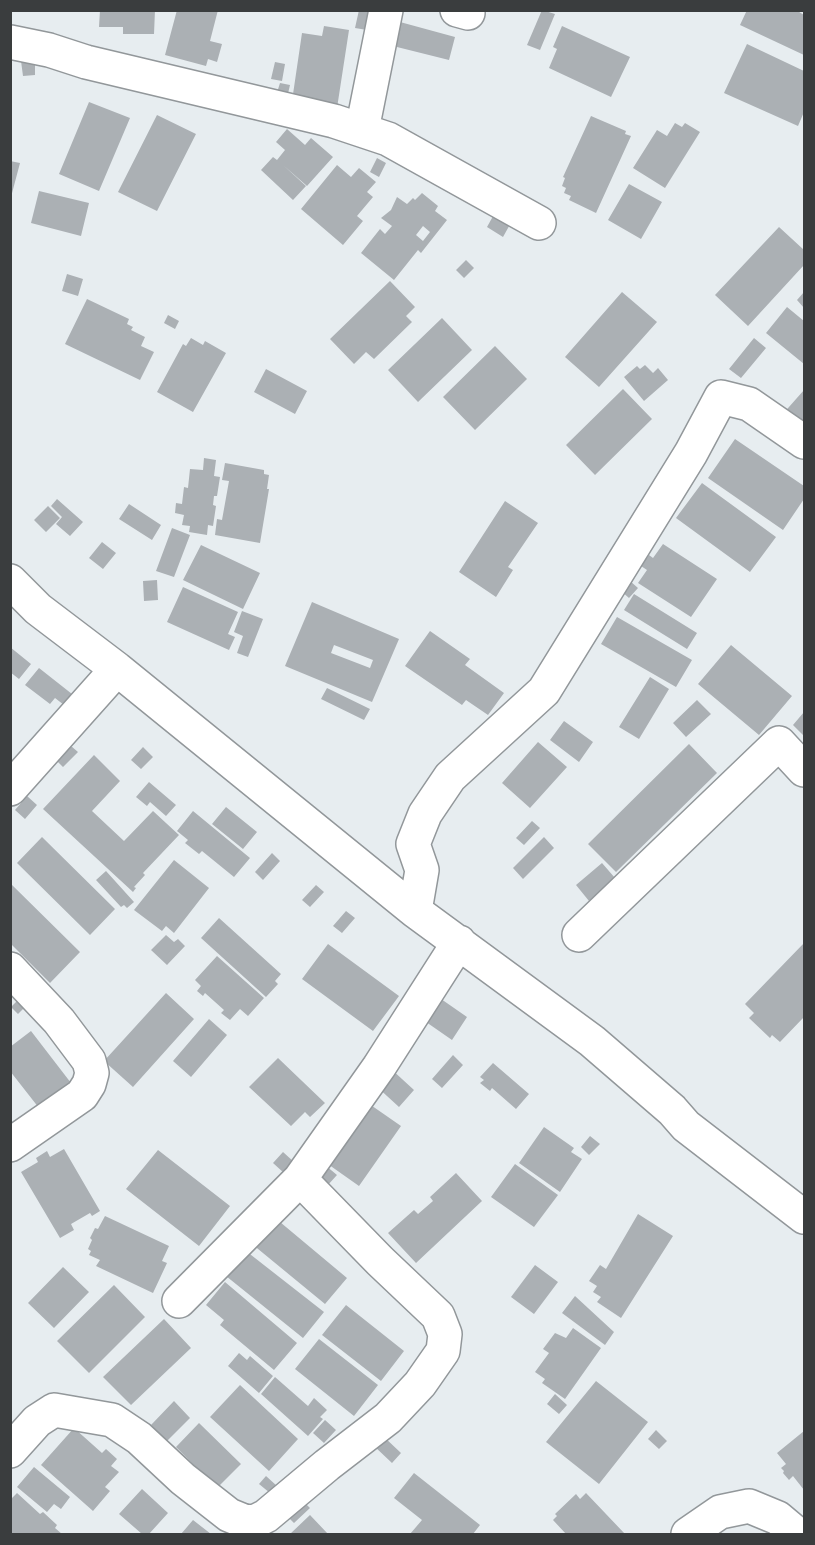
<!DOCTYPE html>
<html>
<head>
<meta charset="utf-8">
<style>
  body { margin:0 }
  #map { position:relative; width:815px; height:1545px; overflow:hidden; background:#e7edf0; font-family:Jost,sans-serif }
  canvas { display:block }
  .frame { position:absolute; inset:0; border:12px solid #3a3d3e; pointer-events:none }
</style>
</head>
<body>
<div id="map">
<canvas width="815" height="1545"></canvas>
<div class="frame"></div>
</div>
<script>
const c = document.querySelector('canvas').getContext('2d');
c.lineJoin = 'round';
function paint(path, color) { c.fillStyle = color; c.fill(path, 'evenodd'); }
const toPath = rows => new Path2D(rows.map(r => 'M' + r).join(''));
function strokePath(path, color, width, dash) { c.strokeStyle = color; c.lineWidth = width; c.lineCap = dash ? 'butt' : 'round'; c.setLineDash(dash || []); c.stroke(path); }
const building = toPath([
  [100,10,155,10,154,34,123,34,123,27,99,27],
  [177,10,218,10,210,41,222,44,217,62,208,59,206,66,165,55],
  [359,10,371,10,367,30,355,28],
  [542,10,555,14,540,50,527,45],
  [747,10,796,10,804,15,804,55,740,25],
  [400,22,455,37,449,60,393,46],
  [324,26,349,30,337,108,292,101,302,33,322,36],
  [562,26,630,57,611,97,549,68,557,49,553,47],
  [747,44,804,71,804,112,798,126,724,93],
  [35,60,35,75,23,76,21,61],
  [275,62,285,64,282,81,271,79],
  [280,83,290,85,286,102,275,99],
  [89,102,130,118,99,191,59,174],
  [157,115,196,134,157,211,118,192],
  [591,116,626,131,625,134,631,136,596,213,569,200,571,196,564,193,566,188,562,186,565,178,563,177],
  [675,123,682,127,685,123,700,132,665,188,633,168,657,130,667,136],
  [287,129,305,145,311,138,333,157,307,186,283,165,306,186,293,200,261,170,273,157,277,160,285,150,276,142],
  [377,158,386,163,379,177,370,172],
  [10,161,20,163,11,197,10,197],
  [337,165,351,177,359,168,376,182,367,192,373,197,357,216,363,221,343,245,301,209],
  [629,184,662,202,641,239,608,220],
  [39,191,89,203,81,236,31,223],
  [422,193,438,206,435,211,447,220,421,253,418,250,394,280,361,253,380,229,385,234,392,226,381,218,391,210,397,197,407,204,413,198,415,200],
  [423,226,430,232,423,241,416,235],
  [497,209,513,219,503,237,487,227],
  [779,227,804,250,804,265,748,326,715,295],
  [466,260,474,268,464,278,456,270],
  [67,274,83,279,78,296,62,291],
  [390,281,415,307,406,316,412,322,374,359,366,352,354,364,330,339],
  [622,292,657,322,599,387,565,357],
  [804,292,804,308,797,300],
  [87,299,129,319,127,324,133,327,131,330,145,337,141,346,154,352,140,380,65,344],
  [787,307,804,321,804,364,766,333],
  [168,315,179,321,175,329,164,323],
  [442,318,472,350,418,402,388,370],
  [191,338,203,345,205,341,226,353,193,412,157,392,183,344,186,346],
  [754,338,766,348,741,378,729,369],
  [495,346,527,379,475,430,443,397],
  [645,365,653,373,658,368,668,380,644,401,624,377,637,366,640,369],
  [266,369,307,391,295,414,254,392],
  [623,389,652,419,595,475,566,445],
  [804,390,804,421,797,430,781,416],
  [735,439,804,486,804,499,783,530,708,478],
  [204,458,216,460,214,476,220,477,217,496,214,496,213,505,216,506,213,526,208,525,207,535,189,532,190,526,182,525,184,515,175,513,176,503,182,504,184,487,188,488,190,469,203,470],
  [225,463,264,470,264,474,269,475,267,489,269,489,260,543,215,535,217,519,222,520,229,481,222,480],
  [702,483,776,537,750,572,676,518],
  [57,499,83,522,70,536,56,524,62,517,51,506],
  [505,501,538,523,508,567,513,570,496,597,459,572],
  [129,504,161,525,152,540,119,519],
  [48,506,60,518,46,532,34,520],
  [172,528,190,535,174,577,156,571],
  [102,542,116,553,103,569,89,558],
  [663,544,717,579,691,617,638,583,647,570,641,566,649,555,653,558],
  [201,545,260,573,243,609,183,580],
  [622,574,638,588,629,598,613,584],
  [157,580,158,600,144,601,143,581],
  [183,587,238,612,228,634,235,637,229,650,167,622],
  [634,594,697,633,687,649,624,610],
  [312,602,399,639,372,702,285,666],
  [334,645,373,660,370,668,331,653],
  [242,611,263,619,248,657,237,653,243,636,234,632],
  [617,617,692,660,676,687,601,644],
  [430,631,470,659,465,665,504,693,488,715,466,700,462,705,405,666],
  [731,645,792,696,759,735,698,684],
  [10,647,31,664,19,679,10,672],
  [39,668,72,694,64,705,55,698,50,704,25,685],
  [650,677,669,689,639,739,619,727],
  [327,688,370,709,364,720,321,699],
  [697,700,711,714,686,737,673,723],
  [804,712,804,736,793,725],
  [564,721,593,742,579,762,550,740],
  [538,742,567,767,530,808,502,783],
  [689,744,717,773,616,872,588,844],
  [71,746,78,752,63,767,57,761],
  [143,747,153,757,141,769,131,760],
  [94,755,120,781,92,811,124,841,153,811,179,835,143,873,145,875,134,887,136,888,133,892,43,809],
  [149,782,176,805,166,816,150,802,147,806,136,797],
  [27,796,37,805,25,819,15,810],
  [226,807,257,832,243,849,212,824],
  [193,811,250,858,234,877,202,851,199,854,185,843,188,840,177,831],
  [532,821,540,828,524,845,516,838],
  [42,837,115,909,90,935,17,863],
  [544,837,554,848,523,879,513,868],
  [272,853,280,861,263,880,255,872],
  [174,860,209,888,174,933,166,926,162,931,134,910],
  [602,863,615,878,589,901,576,885],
  [106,871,134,902,127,908,124,905,121,907,96,880],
  [10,883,80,952,50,983,10,943],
  [316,885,324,892,310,907,302,900],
  [346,911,355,918,342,933,333,926],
  [219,918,281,974,275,981,278,984,266,997,201,938],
  [166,935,174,942,178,939,185,946,167,965,151,950],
  [804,943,804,1017,780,1042,772,1035,770,1038,749,1018,754,1013,745,1004],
  [328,944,399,996,373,1031,302,979],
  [217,956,264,998,248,1016,240,1009,230,1020,221,1013,224,1010,205,993,203,996,197,991,201,986,195,980],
  [431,992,467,1017,452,1040,416,1015],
  [166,993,194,1019,133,1087,104,1061],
  [19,999,26,1006,18,1014,11,1007],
  [209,1019,227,1035,191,1077,173,1061],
  [31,1031,71,1083,39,1108,10,1071,10,1047],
  [453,1055,463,1065,442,1088,432,1079],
  [278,1058,325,1103,310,1117,305,1112,291,1126,249,1087],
  [493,1063,529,1094,516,1109,492,1088,490,1091,480,1083,484,1080,480,1077],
  [390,1068,414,1090,399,1107,375,1085],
  [365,1101,401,1126,359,1186,325,1162],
  [544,1127,574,1148,571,1152,582,1159,560,1192,519,1163],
  [590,1136,600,1144,589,1155,581,1147],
  [64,1149,100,1211,92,1216,90,1213,71,1224,74,1230,60,1238,21,1172,38,1162,36,1158,47,1151,50,1157],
  [158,1150,230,1206,199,1246,126,1189],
  [283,1152,294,1162,284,1173,273,1163],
  [515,1164,558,1195,534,1227,491,1197],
  [325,1165,337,1175,327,1186,316,1176],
  [456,1173,482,1201,416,1263,388,1233,414,1210,418,1214,433,1201,430,1197],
  [638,1214,673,1236,621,1318,597,1302,601,1297,593,1292,597,1286,589,1281,600,1265,606,1269],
  [105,1216,169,1246,162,1261,167,1263,153,1293,96,1266,100,1260,89,1255,91,1251,88,1249,92,1240,90,1238,95,1228,98,1229],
  [274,1217,347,1278,325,1304,252,1244],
  [246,1251,324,1312,303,1338,226,1276],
  [535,1265,558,1282,534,1314,511,1297],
  [63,1267,89,1292,54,1328,28,1303],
  [225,1282,297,1343,274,1370,220,1325,224,1320,206,1305],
  [114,1285,145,1317,89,1373,57,1341],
  [575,1296,614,1332,605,1345,562,1313],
  [346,1305,404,1351,381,1381,322,1335],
  [164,1319,191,1348,131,1405,103,1377],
  [573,1328,601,1348,565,1399,542,1383,545,1379,535,1372,549,1353,543,1349,555,1333,566,1338],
  [319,1339,378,1385,354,1416,295,1369],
  [239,1353,247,1360,250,1356,273,1376,259,1393,228,1366],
  [275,1377,308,1406,314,1398,327,1410,320,1417,323,1419,308,1436,261,1394],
  [596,1381,648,1422,599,1484,546,1442],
  [240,1385,298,1439,269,1471,210,1417],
  [555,1394,567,1405,559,1414,547,1404],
  [174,1401,190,1418,167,1441,151,1425],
  [325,1420,336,1430,324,1443,313,1433],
  [199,1423,241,1464,217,1488,176,1447],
  [74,1428,102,1453,106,1449,117,1459,111,1466,119,1472,105,1487,110,1491,93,1511,41,1465],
  [656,1430,667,1441,659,1449,648,1439],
  [804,1431,804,1490,793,1476,789,1480,783,1473,784,1471,781,1468,786,1464,777,1453],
  [383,1436,401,1453,392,1463,374,1446],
  [34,1467,70,1497,61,1509,54,1504,47,1512,17,1487],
  [414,1473,480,1525,473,1534,410,1534,422,1520,394,1498],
  [266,1476,277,1486,270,1493,259,1484],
  [142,1489,168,1513,149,1534,142,1534,119,1514],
  [17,1493,40,1514,43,1512,57,1525,55,1528,62,1534,10,1534,10,1500],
  [586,1493,625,1534,566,1534,553,1520,557,1516,555,1514,576,1494,580,1499],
  [301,1499,310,1508,294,1523,285,1514],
  [310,1515,328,1534,290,1534],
  [193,1520,211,1534,181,1534]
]);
const minor = toPath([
  [457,10,468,13],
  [10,42,49,50,86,62,334,121,388,139,539,223],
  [362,130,386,10],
  [10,581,38,609,117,669,415,911,592,1041,672,1110,686,1126,804,1217],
  [10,789,117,669],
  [415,911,422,870,413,844,425,814,450,777,544,691,691,453,721,397,749,404,804,442],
  [579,935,779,743,804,770],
  [10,969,59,1021,89,1061,92,1073,89,1084,82,1095,10,1145],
  [179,1301,300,1179,379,1067,459,942],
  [10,1451,37,1421,54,1410,112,1420,139,1438,183,1479,229,1515,246,1522,256,1521,266,1516,327,1465,388,1418,420,1384,443,1351,445,1334,438,1316,380,1261,300,1179],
  [688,1534,720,1512,749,1506,778,1518,797,1534]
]);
paint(building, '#abb0b4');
strokePath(minor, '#92979a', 36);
strokePath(minor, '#fff', 33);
</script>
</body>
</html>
